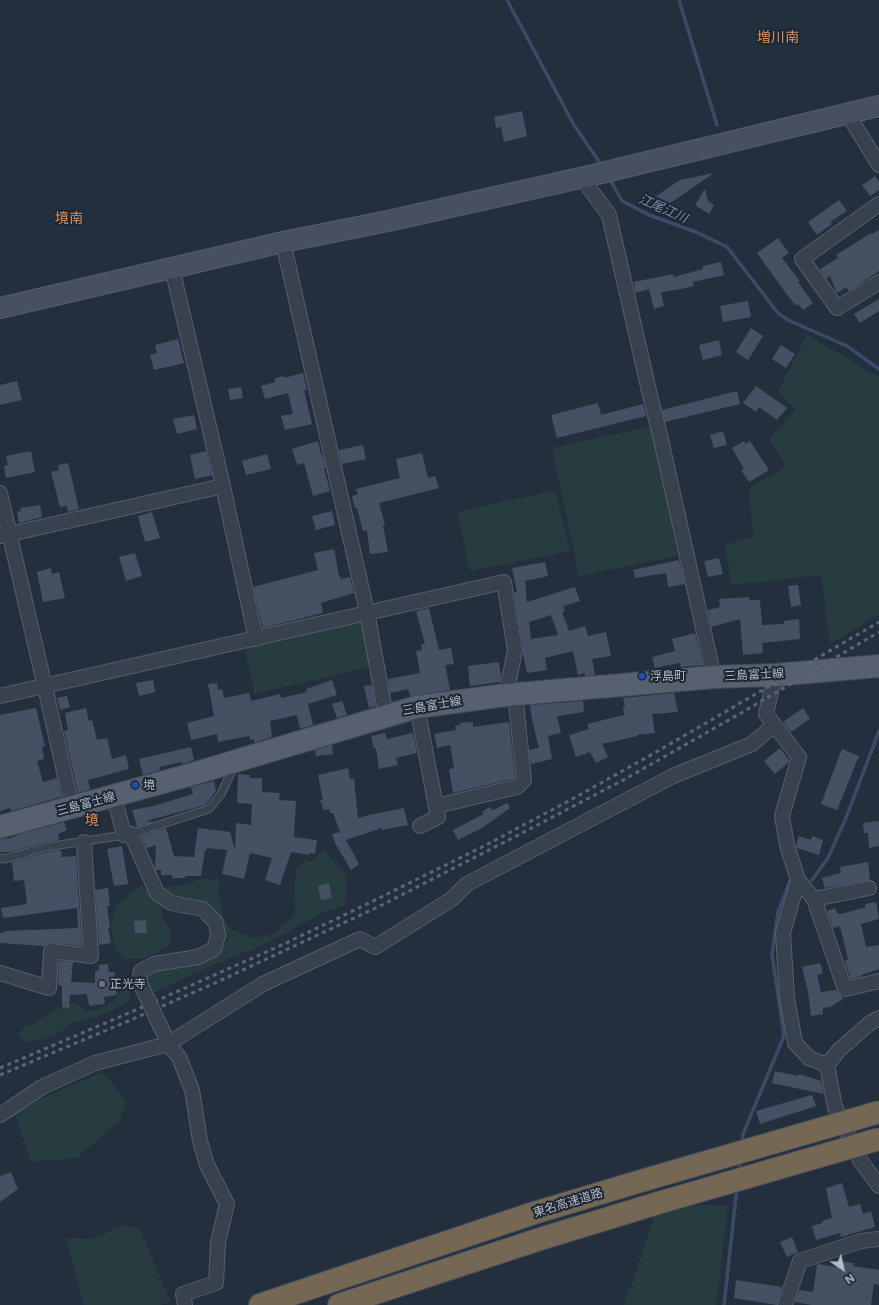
<!DOCTYPE html>
<html>
<head>
<meta charset="utf-8">
<style>
  body { margin:0 }
  #map { position:relative; width:879px; height:1305px; overflow:hidden; background:#242f3e; font-family:Inter,sans-serif }
  canvas { display:block }
  .north { position:absolute; left:823px; top:1249px; width:40px; height:40px; -webkit-text-stroke:3px #1d2633; paint-order:stroke; rotate:146deg; font-size:11px; font-weight:700; line-height:16px; text-align:center; color:#b4bcc9 }
  .north::after { content:''; display:block; margin:auto; width:14px; height:18px; background:#b4bcc9; clip-path:polygon(50% 0,100% 100%,50% 72%,0 100%) }
</style>
</head>
<body>
<div id="map">
<canvas width="879" height="1305"></canvas>
<div class="north">N</div>
</div>
<script>
const c = document.querySelector('canvas').getContext('2d');
c.lineJoin = 'round';
function paint(path, color) { c.fillStyle = color; c.fill(path, 'evenodd'); }
const toPath = rows => new Path2D(rows.map(r => 'M' + r).join(''));
function strokePath(path, color, width, dash) { c.strokeStyle = color; c.lineWidth = width; c.lineCap = dash ? 'butt' : 'round'; c.setLineDash(dash || []); c.stroke(path); }
function drawText(font, color, halo, rows, align = 'center') {
  c.font = font + ' Inter,"Noto Sans JP",sans-serif'; c.lineWidth = 4; c.setLineDash([]); c.textBaseline = 'middle'; c.strokeStyle = halo; c.fillStyle = color; for (const [text, x, y, turn = 0] of rows) {
    c.save(); c.translate(x, y); c.rotate((+turn || 0) * Math.PI / 180); c.textAlign = isNaN(turn) ? turn : align; if (halo) c.strokeText(text, 0, 0); c.fillText(text, 0, 0); c.restore();
  }
}
const green = toPath([
  [807,335,879,377,879,615,830,644,821,575,731,585,725,545,753,537,749,489,786,466,769,439,796,410,778,391],
  [652,426,678,556,579,576,552,448],
  [555,490,570,551,470,571,457,512],
  [361,620,373,666,255,694,244,647],
  [324,849,329,857,346,875,347,891,345,905,322,913,292,930,246,953,245,951,154,992,143,982,152,968,215,955,228,940,207,905,164,894,162,888,190,884,198,879,220,880,218,891,222,914,230,928,254,938,273,934,290,920,295,914,294,885,296,871,305,860,310,862],
  [141,886,152,891,160,902,163,919,171,932,170,946,142,959,125,959,118,954,114,944,111,923,117,904],
  [123,974,131,986,130,1000,123,1005,101,1015,72,1023,59,1033,42,1040,26,1042,19,1035,23,1028,35,1023,49,1013,75,1002,87,1012,112,1003,121,990,118,978],
  [103,1072,127,1102,119,1121,77,1158,31,1162,15,1114,33,1102],
  [658,1203,728,1206,716,1305,624,1305,637,1269],
  [125,1225,140,1229,170,1301,160,1305,84,1305,66,1238,92,1239]
]);
const stream = toPath([
  [507,0,574,125,602,166],
  [679,0,717,125],
  [609,178,622,201,649,215,696,232,727,247,778,313,788,320,847,346,879,369],
  [812,880,828,858,846,818,879,731],
  [742,1143,743,1134,784,1036,772,954,778,912,790,881],
  [739,1173,740,1159],
  [724,1305,737,1187]
]);
const building = toPath([
  [522,111,527,136,504,142,501,127,496,128,494,117],
  [714,173,663,208,656,196,680,180],
  [875,176,879,182,879,190,870,196,862,185],
  [705,189,708,201,714,205,709,214,695,205],
  [839,200,847,211,830,222,832,224,817,235,808,222],
  [879,230,879,271,849,291,846,287,837,293,830,276,826,279,820,269,838,258,836,255,871,233,872,234],
  [778,238,789,253,782,258,800,281,798,282,813,303,803,310,798,304,796,306,785,292,757,253],
  [721,262,724,275,693,282,694,286,681,289,661,292,664,306,654,309,649,289,635,293,634,282,673,274,674,277,703,269,703,266],
  [879,299,879,311,860,323,854,314],
  [748,301,751,317,723,322,720,306],
  [751,328,763,336,748,360,736,352],
  [178,339,184,363,154,370,150,355,157,353,155,345],
  [719,340,722,355,703,360,699,345],
  [781,345,795,354,786,368,772,359],
  [303,373,307,390,304,390,312,424,285,430,281,416,293,414,288,393,265,399,261,386,275,382,275,378,283,376,284,378],
  [17,381,22,400,0,405,0,385],
  [756,386,787,408,777,420,759,407,756,412,743,403],
  [241,387,243,398,230,400,228,389],
  [737,391,740,404,665,422,662,410],
  [598,403,601,415,643,404,646,416,557,438,551,415],
  [194,415,197,429,177,434,173,419],
  [723,431,727,445,714,448,710,435],
  [318,441,321,454,322,454,326,468,324,468,330,491,313,496,304,463,297,465,292,449],
  [744,441,745,444,750,441,769,470,749,482,741,470,744,469,732,448],
  [363,445,366,459,342,464,339,450],
  [31,451,35,472,6,478,4,466,8,465,6,456],
  [206,451,212,475,195,479,190,455],
  [422,453,428,478,435,476,439,488,379,503,385,525,383,525,388,552,370,554,367,530,363,531,357,508,355,508,352,496,358,494,356,489,400,478,396,459],
  [267,454,271,469,246,475,242,461],
  [68,463,79,509,68,512,67,506,60,507,51,472,59,470,58,465],
  [40,505,42,517,19,523,17,512,21,511,20,508],
  [332,511,335,525,316,530,312,516],
  [152,512,160,538,145,542,138,516],
  [334,549,339,576,340,576,341,579,350,577,354,593,321,603,323,613,263,628,253,587,318,570,314,553],
  [135,553,142,576,126,581,119,557],
  [719,558,723,574,708,577,704,561],
  [679,560,685,584,668,587,666,573,635,578,633,570],
  [545,562,548,576,525,581,527,602,575,587,580,601,563,606,565,611,562,612,569,631,585,626,588,636,606,632,611,656,592,659,595,675,585,676,585,673,578,675,573,651,545,658,547,670,527,673,523,655,523,649,514,592,517,592,512,568],
  [551,615,558,635,531,639,529,622],
  [51,568,52,574,59,572,65,598,43,602,37,572],
  [798,585,801,605,791,607,788,586],
  [749,597,749,600,760,600,762,625,784,624,784,621,799,619,800,639,762,643,763,653,743,655,740,619,711,627,708,610,720,607,719,599],
  [429,608,439,650,451,648,454,664,445,665,450,690,410,696,408,689,390,693,388,679,420,673,416,651,422,650,421,644,425,644,416,611],
  [695,633,703,665,681,667,680,663,655,668,652,657,675,651,672,639],
  [499,662,501,676,500,682,470,686,468,666],
  [153,680,155,692,139,696,136,683],
  [332,680,337,695,308,704,313,725,300,729,297,715,270,721,272,737,254,743,254,739,250,740,249,736,218,742,217,734,191,740,187,723,214,716,208,684,217,683,218,690,222,689,224,698,249,693,251,701,280,694,281,698,307,692,306,689],
  [372,685,376,706,369,708,364,686],
  [674,693,678,712,652,714,655,733,637,735,637,736,602,744,608,757,596,763,590,752,576,757,569,735,589,729,587,724,624,715,623,707,625,707,623,698],
  [67,696,70,707,60,710,57,698],
  [342,701,347,715,337,718,332,704],
  [583,701,584,712,557,716,561,733,548,736,552,759,531,764,529,750,539,748,532,720,530,705],
  [36,708,45,746,42,747,44,759,37,761,43,782,57,778,61,797,11,811,10,808,0,811,0,715],
  [86,708,89,721,92,720,97,740,107,738,112,759,126,755,129,769,88,780,90,789,78,793,64,731,68,730,65,713],
  [803,708,810,719,791,732,783,722],
  [473,722,473,727,509,722,515,777,513,779,453,793,449,769,454,768,450,745,437,748,434,734,456,730,455,726,461,725,460,723],
  [385,733,387,739,413,733,417,753,396,758,398,765,379,769,376,748,374,748,371,736],
  [332,745,333,754,316,756,315,750],
  [191,747,194,760,182,764,182,762,159,767,160,770,143,775,139,759],
  [780,748,789,760,789,762,775,774,764,761],
  [842,749,859,756,837,810,821,804],
  [348,768,350,779,354,779,358,818,373,814,404,808,408,825,382,830,382,828,346,840,359,864,351,870,335,843,332,834,340,832,333,813,330,813,329,809,324,810,320,800,323,800,318,775],
  [238,774,250,775,250,778,262,778,262,792,280,793,279,800,296,801,294,837,317,840,315,854,309,853,309,855,291,852,280,885,265,880,272,858,250,853,244,879,222,874,227,850,207,848,207,850,205,850,201,876,185,876,185,878,172,878,172,875,161,875,161,870,156,870,155,868,156,845,147,848,141,836,166,828,174,856,194,857,198,828,230,832,235,851,236,823,251,825,252,804,237,803],
  [214,781,216,791,205,805,146,821,153,822,137,827,132,810,153,806,193,794,191,787],
  [507,803,510,808,482,828,458,840,453,830,484,814,482,812,490,807,493,810],
  [879,821,879,846,869,848,868,833,864,833,863,823],
  [64,822,67,830,58,834,59,840,45,842,11,852,0,852,0,839,11,838,20,834],
  [799,836,811,840,812,836,823,840,819,855,797,848,796,846],
  [122,846,128,884,114,886,107,849],
  [61,850,62,857,76,856,82,946,52,943,48,943,44,946,0,943,0,933,5,932,5,931,78,928,77,908,3,918,1,908,27,904,24,880,14,881,12,862,47,852],
  [868,862,870,880,825,888,822,878,841,873,840,867],
  [329,883,332,898,321,900,318,886],
  [108,888,110,906,107,906,110,928,108,928,111,943,99,945,95,890],
  [876,902,879,919,861,924,866,947,879,945,879,969,861,975,862,976,851,979,845,961,848,959,840,926,833,928,827,911,835,908,838,914,841,914,866,907,865,904],
  [146,920,147,933,135,933,134,921],
  [59,961,73,962,71,982,95,983,95,971,99,970,99,965,108,964,109,972,114,972,117,995,104,997,105,1004,89,1006,87,994,70,995,69,1008,62,1007,62,986,58,985],
  [820,963,823,973,817,975,821,992,836,990,843,999,830,1007,823,1008,823,1014,811,1016,808,992,802,967],
  [775,1071,798,1076,799,1074,821,1081,824,1094,772,1083],
  [812,1095,816,1106,760,1124,756,1111],
  [11,1172,18,1189,0,1202,0,1176],
  [842,1183,849,1207,860,1204,863,1214,871,1211,875,1227,841,1237,840,1233,816,1240,812,1226,823,1223,822,1221,832,1218,826,1188],
  [792,1237,798,1252,787,1257,780,1242],
  [838,1261,854,1263,853,1266,879,1270,879,1285,874,1284,871,1305,812,1305,795,1302,799,1290,813,1292,817,1264,837,1267],
  [736,1280,782,1287,777,1305,734,1298]
]);
const lane = toPath([
  [0,858,5,859,46,847,131,834,209,809,221,794,234,766]
]);
const street = toPath([
  [847,113,879,165],
  [581,177,609,215,649,391,659,431,714,677],
  [879,204,802,259,837,308,879,282],
  [283,242,367,612,386,716],
  [172,268,223,486,256,639],
  [0,493,45,687,72,807],
  [1,536,223,486],
  [775,675,766,714,799,757,782,816,787,845,798,880,814,899,845,989,879,981],
  [0,696,504,582,515,650,506,695],
  [417,707,438,817,420,826],
  [114,796,124,835],
  [436,806,517,787,524,780,515,694],
  [131,834,157,893,171,903,203,909,216,923,218,936,214,949,198,957,154,964,141,971,139,981],
  [798,880,783,933,787,998,795,1043,809,1058,827,1065],
  [814,899,869,888],
  [0,973,49,988,51,951,91,956,84,842],
  [879,1018,870,1023,839,1050,827,1065,835,1107,860,1160,879,1186],
  [165,1037,168,1044,179,1057,192,1090,200,1141,207,1165,227,1204,218,1242,216,1283,183,1294,185,1305],
  [0,1115,42,1087,95,1063,168,1044,263,984,360,939,375,947,452,899,467,884,673,776,752,744,774,725],
  [785,1305,800,1261,861,1241,879,1239]
]);
const secondary = toPath([
  [0,308,283,242,388,221,589,176,879,106]
]);
const primary = toPath([
  [0,827,189,775,417,707,506,695,714,677,775,675,879,666]
]);
const highway = toPath([
  [260,1305,534,1213,651,1178],
  [339,1305,540,1239,658,1203]
]);
const rail = toPath([
  [0,1068,122,1016,284,944,367,904,488,844,576,797,658,751,879,622],
  [0,1075,126,1022,215,983,382,905,528,830,627,778,741,713,879,632]
]);
const streetBridge = toPath([
  [139,981,165,1036]
]);
const highwayBridge = toPath([
  [651,1178,879,1112],
  [658,1203,879,1139]
]);
const markers = [
  [642,676,4,"#1a4fb4"],
  [135,785,4,"#1a4fb4"],
  [102,984,4,"#6b7280"]
];
const streetNames = [
  ["三島富士線",754,675,-3],
  ["三島富士線",432,706,-10],
  ["三島富士線",86,804,-15],
  ["東名高速道路",568,1203,-17]
];
const poiNames = [
  ["浮島町",650,676],
  ["境",143,785],
  ["正光寺",110,984]
];
const waterNames = [
  ["江尾江川",663,209,24]
];
const quarterNames = [
  ["増川南",778,38],
  ["境南",69,219],
  ["境",92,821]
];
paint(green, '#263c3f');
strokePath(stream, '#394c67', 3.5);
paint(building, '#455162');
strokePath(lane, '#565f6c', 9);
strokePath(street, '#565f6c', 16);
strokePath(secondary, '#565f6c', 22);
strokePath(primary, '#414a57', 24);
strokePath(highway, '#434c59', 24);
strokePath(lane, '#38414e', 7);
strokePath(street, '#38414e', 14);
strokePath(secondary, '#465061', 20);
strokePath(primary, '#56606e', 22);
strokePath(highway, '#746855', 22);
strokePath(rail, '#5a6575', 3, [4, 4]);
strokePath(streetBridge, '#565f6c', 16, []);
strokePath(highwayBridge, '#434c59', 24, []);
strokePath(streetBridge, '#38414e', 14);
strokePath(highwayBridge, '#746855', 22);
for (const [x, y, r, color] of markers) { const dot = new Path2D(); dot.arc(x, y, r, 0, 2 * Math.PI); c.fillStyle = color; c.fill(dot); strokePath(dot, '#1d2633', 1.5); }
drawText('12px', '#b4bcc9', '#1d2633', streetNames);
drawText('12px', '#b4bcc9', '#1d2633', poiNames, 'left');
drawText('italic 13px', '#7c92b1', '#1d2633', waterNames);
drawText('14px', '#d59563', '#1d2633', quarterNames);
</script>
</body>
</html>
